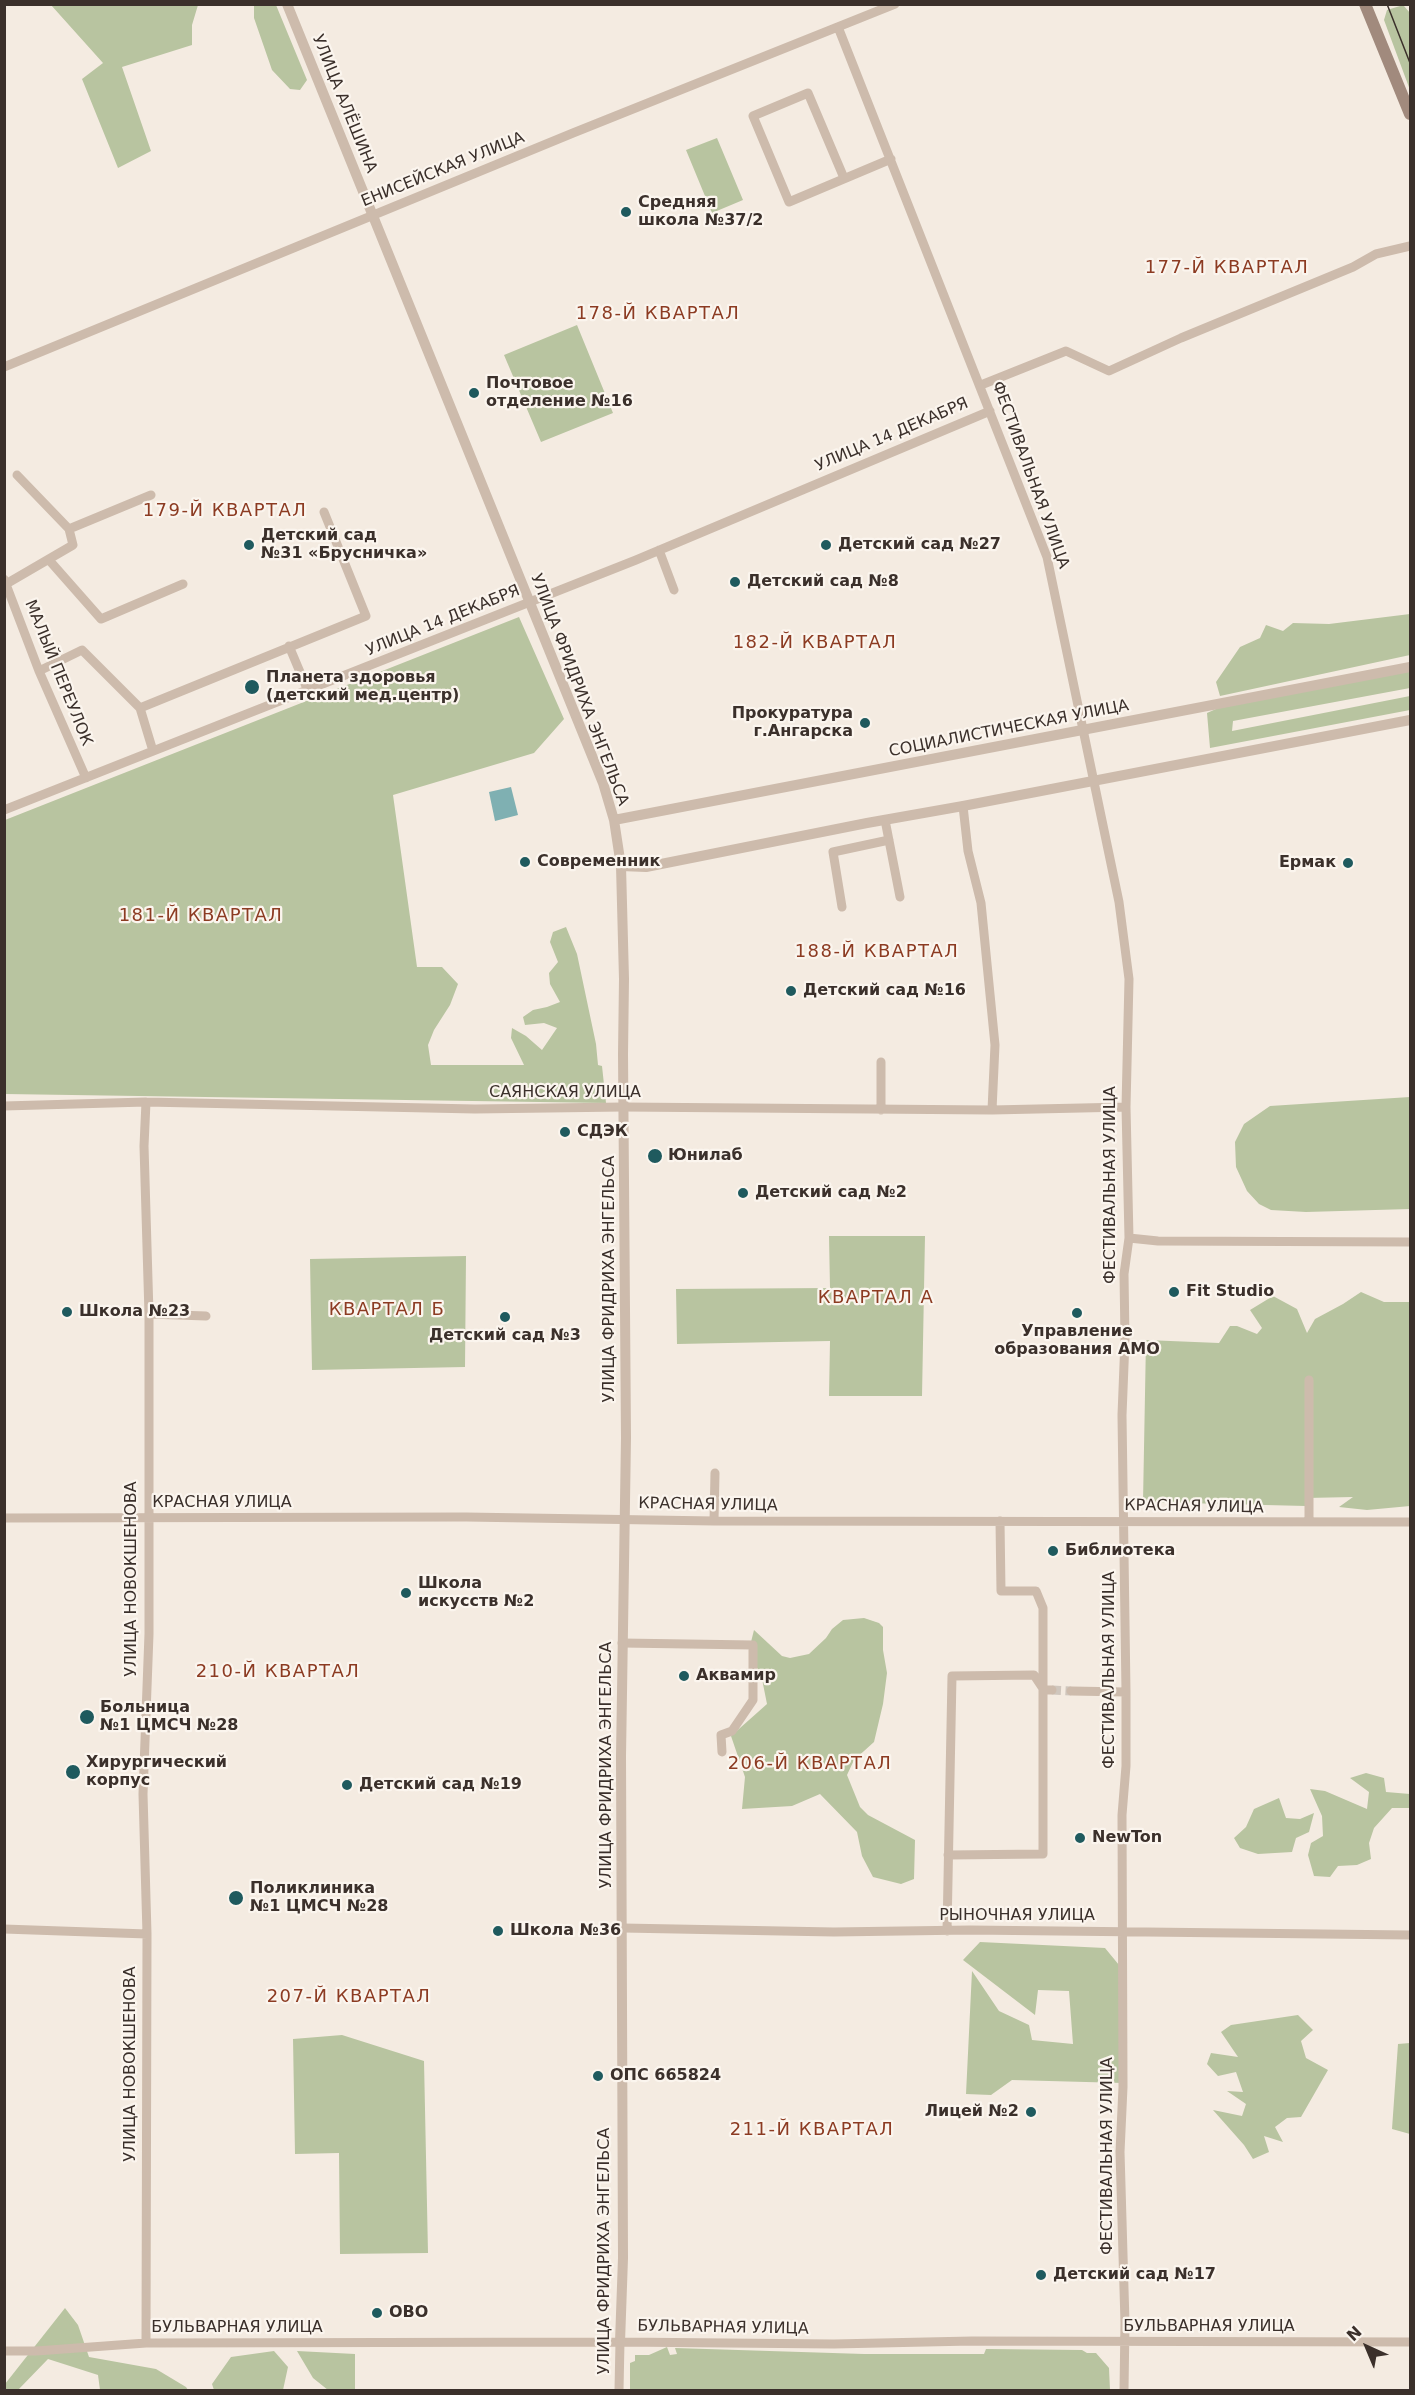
<!DOCTYPE html>
<html>
<head>
<meta charset="utf-8">
<style>
  body { margin:0 }
  #map { position:relative; width:1415px; height:2395px; overflow:hidden; background:#f4ebe1; font-family:"DejaVu Sans",sans-serif }
  canvas { display:block }
  .frame { position:absolute; inset:0; border:6px solid #3b302b; pointer-events:none }
  .north { position:absolute; left:1337px; top:2317px; width:60px; height:60px; -webkit-text-stroke:4px #fbf5ee; paint-order:stroke; rotate:316deg; font-size:16px; font-weight:700; line-height:24px; text-align:center; color:#3b302b }
  .north::after { content:''; display:block; margin:auto; width:21px; height:27px; background:#3b302b; clip-path:polygon(50% 0,100% 100%,50% 72%,0 100%) }
</style>
</head>
<body>
<div id="map">
<canvas width="1415" height="2395"></canvas>
<div class="frame"></div>
<div class="north">N</div>
</div>
<script>
const c = document.querySelector('canvas').getContext('2d');
c.lineJoin = 'round';
function paint(path, color) { c.fillStyle = color; c.fill(path, 'evenodd'); }
const toPath = rows => new Path2D(rows.map(r => 'M' + r).join(''));
function strokePath(path, color, width, dash) { c.strokeStyle = color; c.lineWidth = width; c.lineCap = dash ? 'butt' : 'round'; c.setLineDash(dash || []); c.stroke(path); }
function drawText(font, color, halo, rows, align = 'center') {
  c.font = font + ' "DejaVu Sans",sans-serif'; c.lineWidth = 4.5; c.setLineDash([]); c.textBaseline = 'middle'; c.strokeStyle = halo; c.fillStyle = color; for (const [text, x, y, turn = 0] of rows) {
    c.save(); c.translate(x, y); c.rotate((+turn || 0) * Math.PI / 180); c.textAlign = isNaN(turn) ? turn : align; if (halo) c.strokeText(text, 0, 0); c.fillText(text, 0, 0); c.restore();
  }
}
const green = toPath([
  [51,5,198,5,192,25,192,45,122,67,151,151,118,168,82,79,103,63],
  [254,5,276,5,307,80,300,90,290,89,272,70,254,18],
  [1400,6,1404,6,1410,13,1410,90,1384,20,1387,10],
  [717,138,743,200,712,213,686,150],
  [577,325,613,413,541,442,504,355],
  [1410,614,1410,655,1220,696,1216,682,1240,647,1260,638,1266,625,1283,631,1293,623,1329,624],
  [519,617,564,719,534,753,393,795,417,967,442,967,458,984,450,1005,434,1030,428,1045,431,1065,524,1065,511,1038,512,1028,526,1036,542,1050,557,1028,544,1023,525,1025,523,1017,533,1010,547,1007,560,1002,550,984,549,973,558,962,550,942,553,932,566,927,577,954,596,1044,598,1065,602,1066,606,1103,5,1094,5,820],
  [1410,671,1410,688,1233,721,1232,731,1410,696,1410,710,1210,748,1207,713,1225,705],
  [1410,1097,1410,1209,1306,1212,1271,1210,1259,1204,1247,1191,1236,1167,1235,1142,1244,1124,1270,1106],
  [829,1236,925,1236,922,1396,829,1396,830,1341,677,1344,676,1289,830,1288],
  [466,1256,465,1367,312,1370,310,1259],
  [1361,1292,1384,1302,1410,1302,1410,1506,1367,1510,1339,1507,1353,1497,1306,1498,1306,1506,1143,1502,1146,1340,1219,1343,1230,1326,1237,1326,1257,1334,1262,1328,1250,1310,1273,1296,1297,1309,1307,1333,1315,1319,1343,1304],
  [864,1618,879,1623,883,1627,883,1650,887,1673,883,1704,874,1742,854,1760,847,1775,860,1807,868,1815,915,1840,914,1879,901,1884,873,1877,862,1856,857,1832,820,1794,792,1806,742,1809,745,1777,731,1736,767,1704,762,1679,749,1650,754,1630,782,1656,790,1658,809,1654,826,1638,832,1629,843,1620],
  [1366,1773,1384,1778,1386,1792,1410,1794,1410,1808,1392,1808,1374,1828,1369,1843,1371,1859,1357,1865,1338,1866,1330,1877,1314,1876,1308,1855,1311,1843,1323,1836,1322,1816,1310,1789,1325,1791,1367,1809,1369,1792,1350,1778],
  [1279,1798,1286,1818,1300,1819,1314,1813,1309,1832,1296,1838,1292,1852,1258,1854,1240,1848,1234,1838,1246,1827,1254,1809],
  [980,1942,1105,1948,1119,1965,1123,2083,1012,2080,991,2095,966,2094,972,1971,999,2011,1029,2025,1032,2040,1073,2044,1069,1991,1038,1990,1035,2015,963,1960],
  [1298,2015,1313,2030,1301,2041,1306,2058,1328,2070,1301,2117,1287,2118,1275,2127,1283,2142,1264,2136,1269,2152,1253,2159,1244,2145,1213,2110,1242,2116,1246,2104,1227,2091,1243,2092,1236,2072,1218,2076,1207,2064,1211,2053,1238,2057,1221,2032,1231,2025],
  [342,2035,424,2061,428,2253,340,2254,339,2153,295,2154,293,2039],
  [1410,2043,1410,2134,1392,2129,1398,2044],
  [65,2308,78,2325,89,2357,156,2369,186,2387,188,2390,100,2390,98,2375,48,2359,18,2390,5,2390,5,2384],
  [667,2347,670,2355,677,2354,675,2348,864,2354,984,2354,986,2349,1082,2350,1087,2353,1096,2353,1109,2368,1110,2390,630,2390,630,2363,635,2361,635,2355,649,2355],
  [274,2351,288,2367,283,2390,214,2390,212,2384,231,2357],
  [297,2351,355,2354,355,2390,328,2390,313,2378]
]);
const water = toPath([
  [511,787,518,815,495,821,489,792]
]);
const minorTunnel = toPath([
  [1052,1690,1071,1691]
]);
const minor = toPath([
  [838,27,1047,557,1119,902,1129,979,1126,1107,1129,1238,1124,1274,1125,1340,1122,1415,1126,1692,1126,1766,1122,1815,1123,2087,1120,2152,1125,2323,1124,2390],
  [844,178,808,93,753,116,789,202,891,159],
  [4,367,573,133,895,4],
  [981,385,1066,351,1109,371,1181,338,1353,267,1376,254,1410,246],
  [69,529,151,495],
  [659,550,674,590],
  [49,560,101,619,183,584],
  [4,579,39,671,86,778],
  [6,584,73,545,69,529,17,475],
  [289,646,308,691],
  [39,671,82,650,140,708,153,751],
  [140,708,366,616,324,512],
  [963,806,968,851,981,903,995,1045,992,1110],
  [4,810,636,560,990,411],
  [885,820,900,897],
  [842,907,833,852,889,840],
  [4,1106,146,1102,475,1109,623,1107,992,1110,1126,1107],
  [881,1110,881,1062],
  [1129,1238,1158,1241,1410,1242],
  [149,1314,206,1316],
  [1309,1380,1309,1522],
  [4,1518,466,1517,714,1521,1410,1522],
  [714,1521,715,1473],
  [622,1643,753,1645,753,1700,732,1731,721,1735,722,1752],
  [1071,1691,1126,1692],
  [948,1855,1043,1854,1043,1608,1036,1591,1001,1591,1000,1521],
  [623,1928,834,1932,970,1930,1410,1935],
  [4,1929,147,1934],
  [947,1931,952,1676,1034,1675,1044,1690,1052,1690],
  [146,2343,147,1934,143,1794,149,1634,149,1314,144,1146,146,1102],
  [4,2351,36,2351,146,2343,620,2342,834,2344,972,2341,1410,2342],
  [619,2390,620,2342]
]);
const tertiary = toPath([
  [287,4,603,783,614,820,621,866,624,979,623,1054,626,1438,621,1756,623,2258,620,2342],
  [614,820,1410,667],
  [621,866,646,867,867,823,963,806,1410,720]
]);
const secondary = toPath([
  [1365,4,1410,114]
]);
const tram = toPath([
  [1387,4,1410,63]
]);
const markers = [
  [626,212,6,"#1f5a5e"],
  [474,393,6,"#1f5a5e"],
  [249,545,6,"#1f5a5e"],
  [826,545,6,"#1f5a5e"],
  [735,582,6,"#1f5a5e"],
  [252,687,8,"#1f5a5e"],
  [865,723,6,"#1f5a5e"],
  [525,862,6,"#1f5a5e"],
  [1348,863,6,"#1f5a5e"],
  [791,991,6,"#1f5a5e"],
  [565,1132,6,"#1f5a5e"],
  [655,1156,8,"#1f5a5e"],
  [743,1193,6,"#1f5a5e"],
  [1174,1292,6,"#1f5a5e"],
  [67,1312,6,"#1f5a5e"],
  [1077,1313,6,"#1f5a5e"],
  [505,1317,6,"#1f5a5e"],
  [1053,1551,6,"#1f5a5e"],
  [406,1593,6,"#1f5a5e"],
  [684,1676,6,"#1f5a5e"],
  [87,1717,8,"#1f5a5e"],
  [73,1772,8,"#1f5a5e"],
  [347,1785,6,"#1f5a5e"],
  [1080,1838,6,"#1f5a5e"],
  [236,1898,8,"#1f5a5e"],
  [498,1931,6,"#1f5a5e"],
  [598,2076,6,"#1f5a5e"],
  [1031,2112,6,"#1f5a5e"],
  [1041,2275,6,"#1f5a5e"],
  [377,2313,6,"#1f5a5e"]
];
const streetNames = [
  ["УЛИЦА АЛЁШИНА",344,104,68],
  ["ЕНИСЕЙСКАЯ УЛИЦА",443,170,-22],
  ["УЛИЦА 14 ДЕКАБРЯ",892,435,-23],
  ["ФЕСТИВАЛЬНАЯ УЛИЦА",1030,475,70],
  ["УЛИЦА 14 ДЕКАБРЯ",443,621,-22],
  ["МАЛЫЙ ПЕРЕУЛОК",58,673,68],
  ["УЛИЦА ФРИДРИХА ЭНГЕЛЬСА",579,690,69],
  ["СОЦИАЛИСТИЧЕСКАЯ УЛИЦА",1009,729,-11],
  ["САЯНСКАЯ УЛИЦА",565,1093],
  ["ФЕСТИВАЛЬНАЯ УЛИЦА",1111,1185,-90],
  ["УЛИЦА ФРИДРИХА ЭНГЕЛЬСА",610,1279,-90],
  ["КРАСНАЯ УЛИЦА",222,1503],
  ["КРАСНАЯ УЛИЦА",708,1505,1],
  ["КРАСНАЯ УЛИЦА",1194,1507,1],
  ["УЛИЦА НОВОКШЕНОВА",132,1579,-90],
  ["ФЕСТИВАЛЬНАЯ УЛИЦА",1110,1670,-90],
  ["УЛИЦА ФРИДРИХА ЭНГЕЛЬСА",607,1765,-90],
  ["РЫНОЧНАЯ УЛИЦА",1017,1916],
  ["УЛИЦА НОВОКШЕНОВА",131,2064,-90],
  ["ФЕСТИВАЛЬНАЯ УЛИЦА",1108,2156,-90],
  ["УЛИЦА ФРИДРИХА ЭНГЕЛЬСА",605,2251,-90],
  ["БУЛЬВАРНАЯ УЛИЦА",1209,2327],
  ["БУЛЬВАРНАЯ УЛИЦА",237,2328],
  ["БУЛЬВАРНАЯ УЛИЦА",723,2328,1]
];
const poiNames = [
  ["Средняя",638,203],
  ["школа №37/2",638,221],
  ["Почтовое",486,384],
  ["отделение №16",486,402],
  ["Детский сад",261,536],
  ["№31 «Брусничка»",261,554],
  ["Детский сад №27",838,545],
  ["Детский сад №8",747,582],
  ["Планета здоровья",266,678],
  ["(детский мед.центр)",266,696],
  ["Прокуратура",853,714,"right"],
  ["г.Ангарска",853,732,"right"],
  ["Современник",537,862],
  ["Ермак",1336,863,"right"],
  ["Детский сад №16",803,991],
  ["СДЭК",577,1132],
  ["Юнилаб",668,1156],
  ["Детский сад №2",755,1193],
  ["Fit Studio",1186,1292],
  ["Школа №23",79,1312],
  ["Управление",1077,1332,"center"],
  ["образования АМО",1077,1350,"center"],
  ["Детский сад №3",505,1336,"center"],
  ["Библиотека",1065,1551],
  ["Школа",418,1584],
  ["искусств №2",418,1602],
  ["Аквамир",696,1676],
  ["Больница",100,1708],
  ["№1 ЦМСЧ №28",100,1726],
  ["Хирургический",86,1763],
  ["корпус",86,1781],
  ["Детский сад №19",359,1785],
  ["NewTon",1092,1838],
  ["Поликлиника",250,1889],
  ["№1 ЦМСЧ №28",250,1907],
  ["Школа №36",510,1931],
  ["ОПС 665824",610,2076],
  ["Лицей №2",1019,2112,"right"],
  ["Детский сад №17",1053,2275],
  ["ОВО",389,2313]
];
const neighbourhoodNames = [
  ["177-Й КВАРТАЛ",1227,268],
  ["178-Й КВАРТАЛ",658,314],
  ["179-Й КВАРТАЛ",225,511],
  ["182-Й КВАРТАЛ",815,643],
  ["181-Й КВАРТАЛ",201,916],
  ["188-Й КВАРТАЛ",877,952],
  ["КВАРТАЛ А",876,1298],
  ["КВАРТАЛ Б",387,1310],
  ["210-Й КВАРТАЛ",278,1672],
  ["206-Й КВАРТАЛ",810,1764],
  ["207-Й КВАРТАЛ",349,1997],
  ["211-Й КВАРТАЛ",812,2130]
];
paint(green, '#b8c4a0');
paint(water, '#7fb0b2');
strokePath(minorTunnel, '#cfc6bd', 9, [9, 4.5]);
strokePath(minor, '#cdbbac', 9);
strokePath(tertiary, '#cdbbac', 10);
strokePath(secondary, '#a18a7d', 12);
strokePath(tram, '#3b302b', 1.5);
for (const [x, y, r, color] of markers) { const dot = new Path2D(); dot.arc(x, y, r, 0, 2 * Math.PI); c.fillStyle = color; c.fill(dot); strokePath(dot, '#fbf5ee', 2); }
drawText('16px', '#3b302b', '#fbf5ee', streetNames);
drawText('bold 16px', '#3b302b', '#fbf5ee', poiNames, 'left');
c.letterSpacing = '1.5px';
drawText('18px', '#8c3b22', '#fbf5ee', neighbourhoodNames);
c.letterSpacing = '0px';
</script>
</body>
</html>
